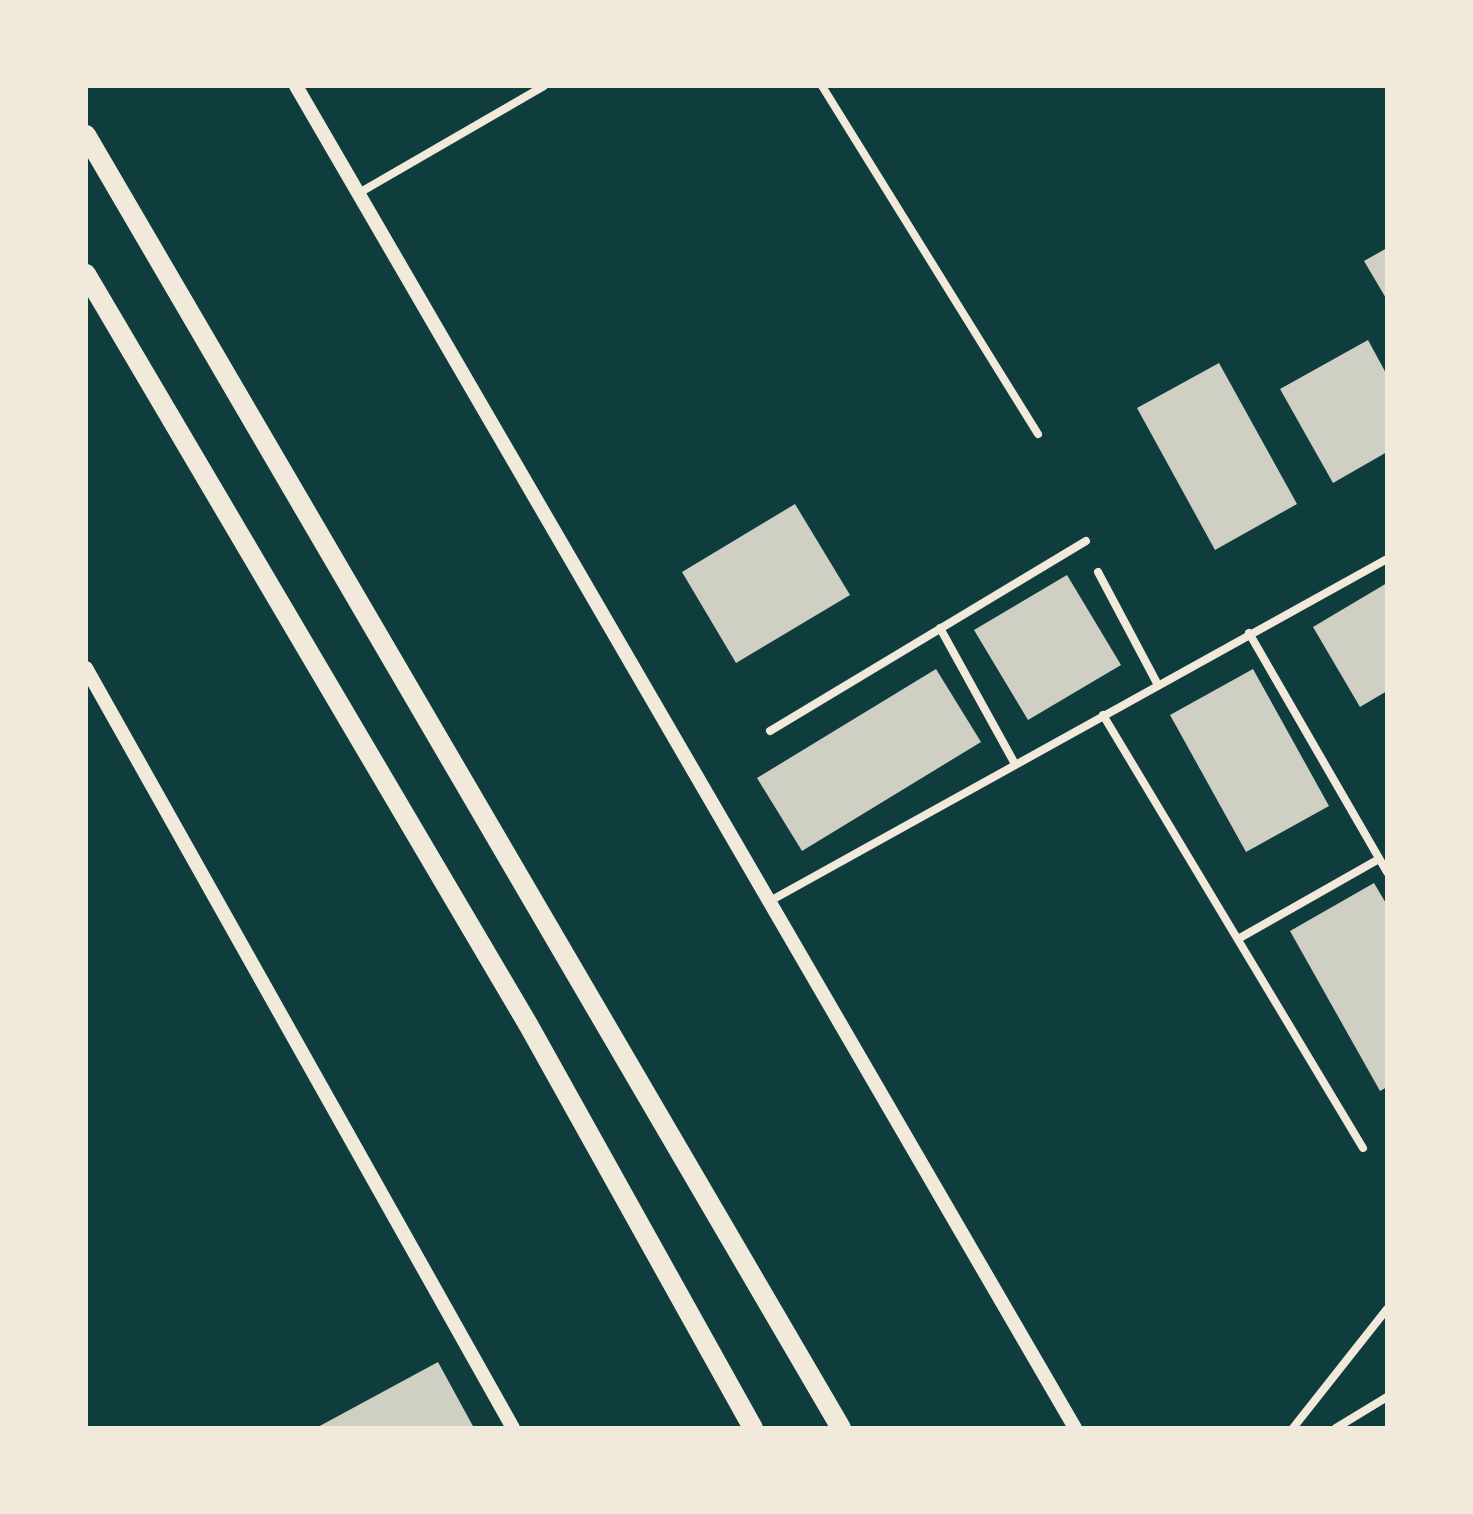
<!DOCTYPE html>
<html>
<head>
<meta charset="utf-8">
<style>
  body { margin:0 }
  #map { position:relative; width:1473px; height:1514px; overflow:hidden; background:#0f3d3e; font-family:Karla,sans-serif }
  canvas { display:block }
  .frame { position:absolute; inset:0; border:88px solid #f1e9da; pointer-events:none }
</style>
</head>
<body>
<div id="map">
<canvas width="1473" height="1514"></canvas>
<div class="frame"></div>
</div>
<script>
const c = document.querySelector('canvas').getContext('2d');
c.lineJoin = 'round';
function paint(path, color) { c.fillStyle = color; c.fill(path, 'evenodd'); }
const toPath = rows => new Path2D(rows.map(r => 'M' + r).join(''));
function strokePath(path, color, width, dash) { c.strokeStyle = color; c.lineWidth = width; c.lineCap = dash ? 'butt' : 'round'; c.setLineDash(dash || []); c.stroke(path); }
const building = toPath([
  [1387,248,1387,300,1364,261],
  [1368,340,1387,375,1387,452,1333,483,1280,389],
  [1219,363,1297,504,1215,550,1137,408],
  [795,504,850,595,736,663,682,572],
  [1067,575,1121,665,1028,720,974,630],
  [1387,583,1387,691,1360,707,1313,627],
  [936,669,981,742,802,851,757,778],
  [1253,669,1329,806,1246,852,1170,715],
  [1374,883,1387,905,1387,1087,1380,1091,1290,931],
  [438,1362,474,1428,316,1428]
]);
const minor = toPath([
  [822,86,1038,434],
  [359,193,544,86],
  [1098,572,1158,685],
  [940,628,1015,764],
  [1249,633,1387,872],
  [1103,715,1363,1148],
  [770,731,1086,541],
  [770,901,1387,559],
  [1238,939,1379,859],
  [1293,1428,1387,1309],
  [1336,1428,1387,1397]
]);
const tertiary = toPath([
  [296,86,1075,1428],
  [86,668,513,1428]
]);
const primary = toPath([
  [86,135,841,1428],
  [86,274,529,1026,753,1428]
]);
paint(building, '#cfcfc3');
strokePath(minor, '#f1e9da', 8);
strokePath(tertiary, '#f1e9da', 14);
strokePath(primary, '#f1e9da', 20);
</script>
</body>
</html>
